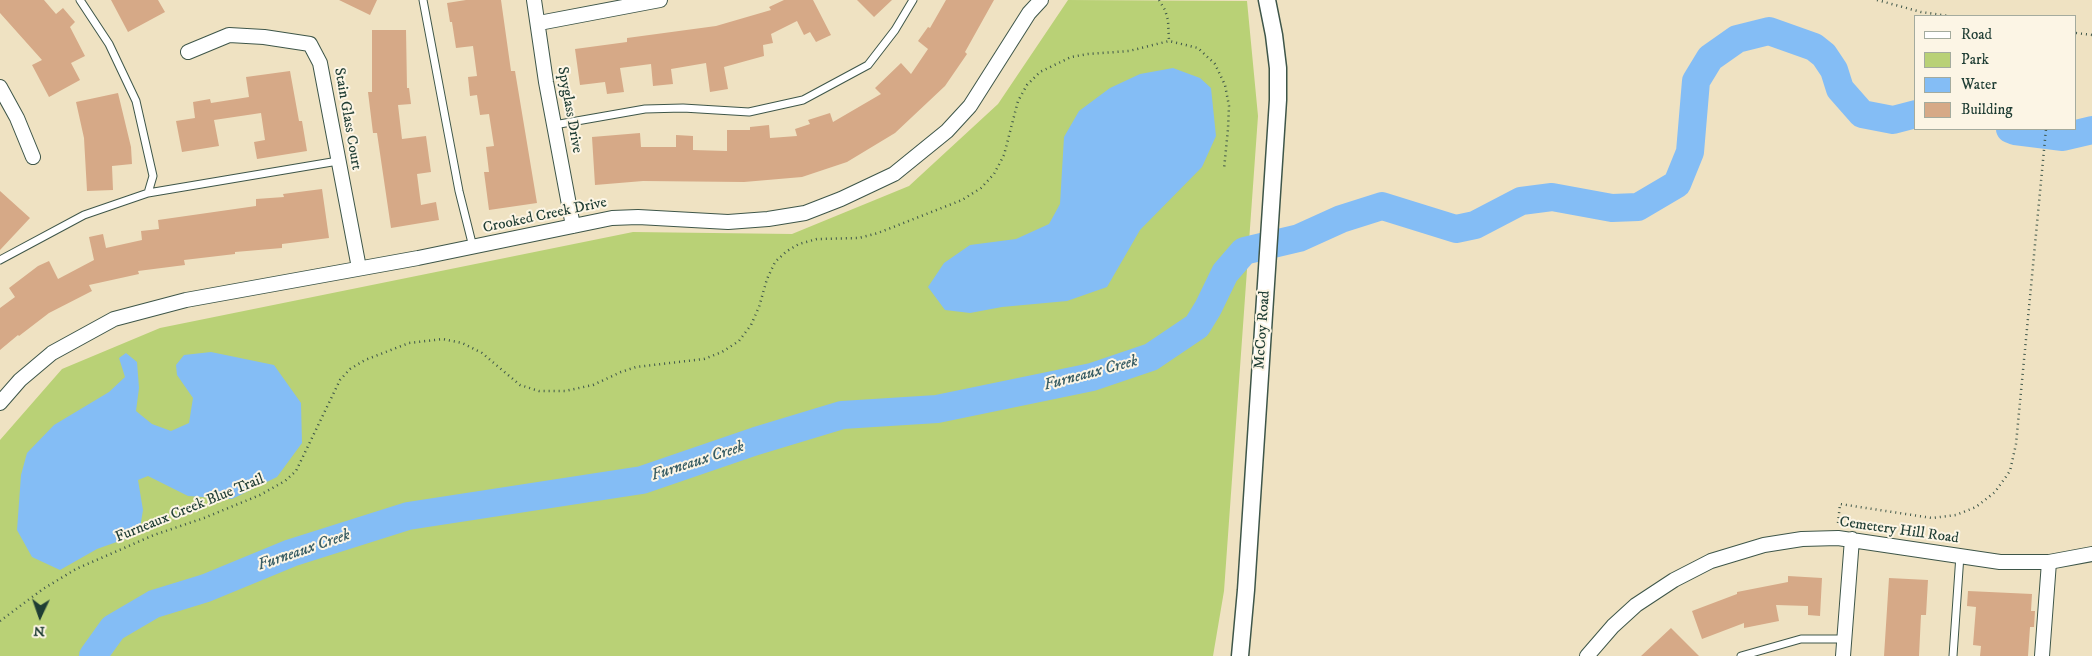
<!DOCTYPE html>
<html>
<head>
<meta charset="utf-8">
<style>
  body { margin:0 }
  #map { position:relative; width:2092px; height:656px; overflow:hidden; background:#efe2c2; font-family:"IM FELL DW Pica",serif }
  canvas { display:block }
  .legend { position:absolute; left:1914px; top:15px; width:162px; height:115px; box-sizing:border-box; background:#fcf5e5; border:1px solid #a4ab9e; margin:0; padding:6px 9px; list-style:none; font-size:15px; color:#1f3d34 }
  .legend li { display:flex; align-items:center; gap:10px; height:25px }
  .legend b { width:25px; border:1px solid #a4ab9e }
  .north { position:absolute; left:15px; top:591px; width:50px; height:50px; -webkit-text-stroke:4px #fcf5e5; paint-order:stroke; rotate:183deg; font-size:14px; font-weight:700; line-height:20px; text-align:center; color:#1f3d34 }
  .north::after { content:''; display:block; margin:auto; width:18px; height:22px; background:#1f3d34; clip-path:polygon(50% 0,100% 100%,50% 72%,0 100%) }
</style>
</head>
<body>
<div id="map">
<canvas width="2092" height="656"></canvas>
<ul class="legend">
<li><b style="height:6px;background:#fff"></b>Road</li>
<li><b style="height:14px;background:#b9d176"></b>Park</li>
<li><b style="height:14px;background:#84bdf5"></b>Water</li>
<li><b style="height:14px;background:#d6a987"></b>Building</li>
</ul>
<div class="north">N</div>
</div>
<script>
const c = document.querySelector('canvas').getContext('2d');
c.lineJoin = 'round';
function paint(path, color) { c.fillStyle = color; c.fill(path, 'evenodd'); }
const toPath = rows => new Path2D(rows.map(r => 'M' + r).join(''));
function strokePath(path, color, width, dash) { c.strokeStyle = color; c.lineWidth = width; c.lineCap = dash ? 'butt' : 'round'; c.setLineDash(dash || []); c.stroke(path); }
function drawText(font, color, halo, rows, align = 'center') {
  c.font = font + ' "IM FELL DW Pica",serif'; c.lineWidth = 4; c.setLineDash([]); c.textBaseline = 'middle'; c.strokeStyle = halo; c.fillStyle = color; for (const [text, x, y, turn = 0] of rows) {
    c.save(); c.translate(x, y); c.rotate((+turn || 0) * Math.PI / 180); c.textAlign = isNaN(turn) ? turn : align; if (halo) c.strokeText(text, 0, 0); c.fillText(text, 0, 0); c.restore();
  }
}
const green = toPath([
  [1068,0,1247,1,1258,116,1224,591,1213,656,0,656,0,440,62,369,160,328,633,232,792,234,909,186,998,104]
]);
const water = toPath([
  [1173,68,1200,78,1211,88,1216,136,1202,167,1140,230,1107,287,1067,301,1002,307,970,313,945,310,928,287,944,263,970,245,1016,239,1049,224,1060,204,1064,137,1079,111,1110,88,1140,74],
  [211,352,274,365,301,403,302,443,277,477,232,499,188,496,148,476,138,480,143,510,139,534,97,549,60,570,32,557,17,530,21,475,27,453,54,425,109,392,125,377,119,358,126,353,137,362,139,388,136,411,152,424,171,431,189,423,193,398,177,375,176,365,184,355]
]);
const river = toPath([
  [2010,129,2015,131,2063,137,2092,130],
  [93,656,113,628,154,604,206,588,291,553,408,516,642,480,756,441,842,415,937,409,1092,377,1151,357,1197,326,1208,308,1225,273,1244,251,1299,238,1341,219,1382,206,1456,229,1475,225,1521,201,1552,197,1612,208,1638,207,1677,184,1690,152,1696,81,1710,58,1737,39,1769,31,1814,47,1824,55,1834,70,1840,89,1862,114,1893,120,1916,114]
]);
const building = toPath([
  [0,0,44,0,56,14,63,8,75,22,70,27,85,56,71,63,80,80,49,97,32,65,42,60,0,13],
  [111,0,158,0,165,12,128,32],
  [339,0,377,0,370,15],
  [466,0,501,0,511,71,515,71,537,203,489,210,484,172,489,172,486,147,494,146,489,114,480,115,477,95,470,96,468,77,477,76,473,46,456,48,452,22,450,22,447,3],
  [784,0,813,0,831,35,816,42,810,32,804,35,797,21,771,34,773,43,763,45,764,56,724,67,728,89,710,92,706,63,671,69,673,84,653,86,651,64,620,68,624,92,607,94,605,82,580,85,575,49,627,42,627,38,716,26,771,10,769,7],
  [857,0,892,0,874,17],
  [946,0,994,0,965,52,967,54,945,86,895,133,847,162,802,177,744,182,643,181,595,185,592,137,640,133,641,147,676,147,676,135,693,136,693,150,727,151,727,130,750,130,750,127,769,125,770,138,797,136,795,129,810,124,808,120,830,113,833,122,881,94,875,88,901,63,911,74,928,49,918,41,928,27,930,28],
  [372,30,406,30,407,88,409,88,411,104,398,105,402,139,426,136,431,172,417,174,421,205,436,202,439,220,391,228,377,133,373,133,368,92,372,92],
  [290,71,299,121,302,121,307,151,257,159,254,142,265,140,261,113,214,120,219,146,182,152,176,121,195,118,193,102,210,99,211,103,249,97,246,77],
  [118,93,131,147,132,164,112,166,113,190,87,191,84,138,76,102],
  [322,189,329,238,282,244,282,248,235,252,235,254,184,260,185,265,138,271,139,274,89,285,92,291,49,313,19,336,18,335,0,350,0,308,15,297,9,288,38,266,49,261,58,279,94,260,89,237,103,234,106,248,142,240,141,231,159,229,158,220,256,206,256,199,284,197,283,194],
  [0,191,30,218,0,250],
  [1788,576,1822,578,1820,616,1808,615,1808,606,1776,605,1779,621,1744,628,1744,623,1702,639,1692,611,1737,594,1737,592,1788,582],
  [1889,578,1928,580,1926,615,1921,615,1919,656,1884,656],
  [1968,591,2032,594,2031,611,2035,611,2034,627,2030,627,2028,656,1980,656,1981,646,1973,645,1976,607,1967,606],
  [1671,628,1699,656,1641,656]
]);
const path = toPath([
  [1159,0,1165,10,1168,20,1169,41],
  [1877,0,1921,12,1949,16],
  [2076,33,2092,35],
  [1838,523,1840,504,1932,518,1956,515,1976,507,1995,492,2010,471,2016,444,2046,129],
  [0,621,43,589,76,569,154,535,204,518,260,495,285,481,296,471,340,380,350,369,365,360,409,343,443,339,462,343,482,353,520,385,539,391,565,391,593,385,621,372,636,367,704,359,722,352,739,341,751,325,759,307,767,279,775,262,787,251,799,244,817,239,859,238,878,233,962,200,981,188,994,174,1004,155,1018,101,1027,85,1040,72,1071,57,1088,54,1129,51,1169,41,1198,48,1215,64,1225,85,1229,106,1228,129,1224,169]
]);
const service = toPath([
  [423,0,459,191,473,247],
  [554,125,645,109,683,108,749,112,803,100,868,65,895,30,913,0],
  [148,193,338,161],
  [0,260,84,215,148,193,153,176,136,101,109,44,80,0],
  [1741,656,1801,639,1844,639],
  [1953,656,1960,555]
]);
const minor = toPath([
  [534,0,546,82,573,226],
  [539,23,660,0],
  [188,52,229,35,264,37,310,44,320,63,359,268],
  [0,87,17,118,33,157],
  [0,403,20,380,52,353,114,319,186,300,418,258,612,218,638,217,728,222,768,219,805,213,841,199,894,174,947,131,970,106,1029,13,1041,0],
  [1587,656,1613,626,1636,605,1674,580,1711,561,1764,545,1802,539,1838,538,2000,562,2049,562,2092,554],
  [1843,656,1852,539],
  [2042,656,2049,562]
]);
const tertiary = toPath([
  [1240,656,1246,590,1278,100,1278,68,1274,35,1267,0]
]);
const streetNames = [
  ["Spyglass Drive",569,110,80],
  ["Stain Glass Court",347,119,80],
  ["Crooked Creek Drive",545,216,-12],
  ["McCoy Road",1263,330,-86],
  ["Furneaux Creek Blue Trail",190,509,-22],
  ["Cemetery Hill Road",1899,531,8]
];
const waterNames = [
  ["Furneaux Creek",1091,374,-15],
  ["Furneaux Creek",698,462,-18],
  ["Furneaux Creek",304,551,-19]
];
paint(green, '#b9d176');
paint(water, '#84bdf5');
strokePath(river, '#84bdf5', 28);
paint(building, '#d6a987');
strokePath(service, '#3e5649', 9);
strokePath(minor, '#3e5649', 16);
strokePath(tertiary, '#3e5649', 19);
strokePath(path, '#3e5649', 2.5, [1, 4]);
strokePath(service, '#fff', 7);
strokePath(minor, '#fff', 14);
strokePath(tertiary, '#fff', 16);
drawText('15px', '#1f3d34', '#fcf5e5', streetNames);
drawText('italic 16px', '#385d64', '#fcf5e5', waterNames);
</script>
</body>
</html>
